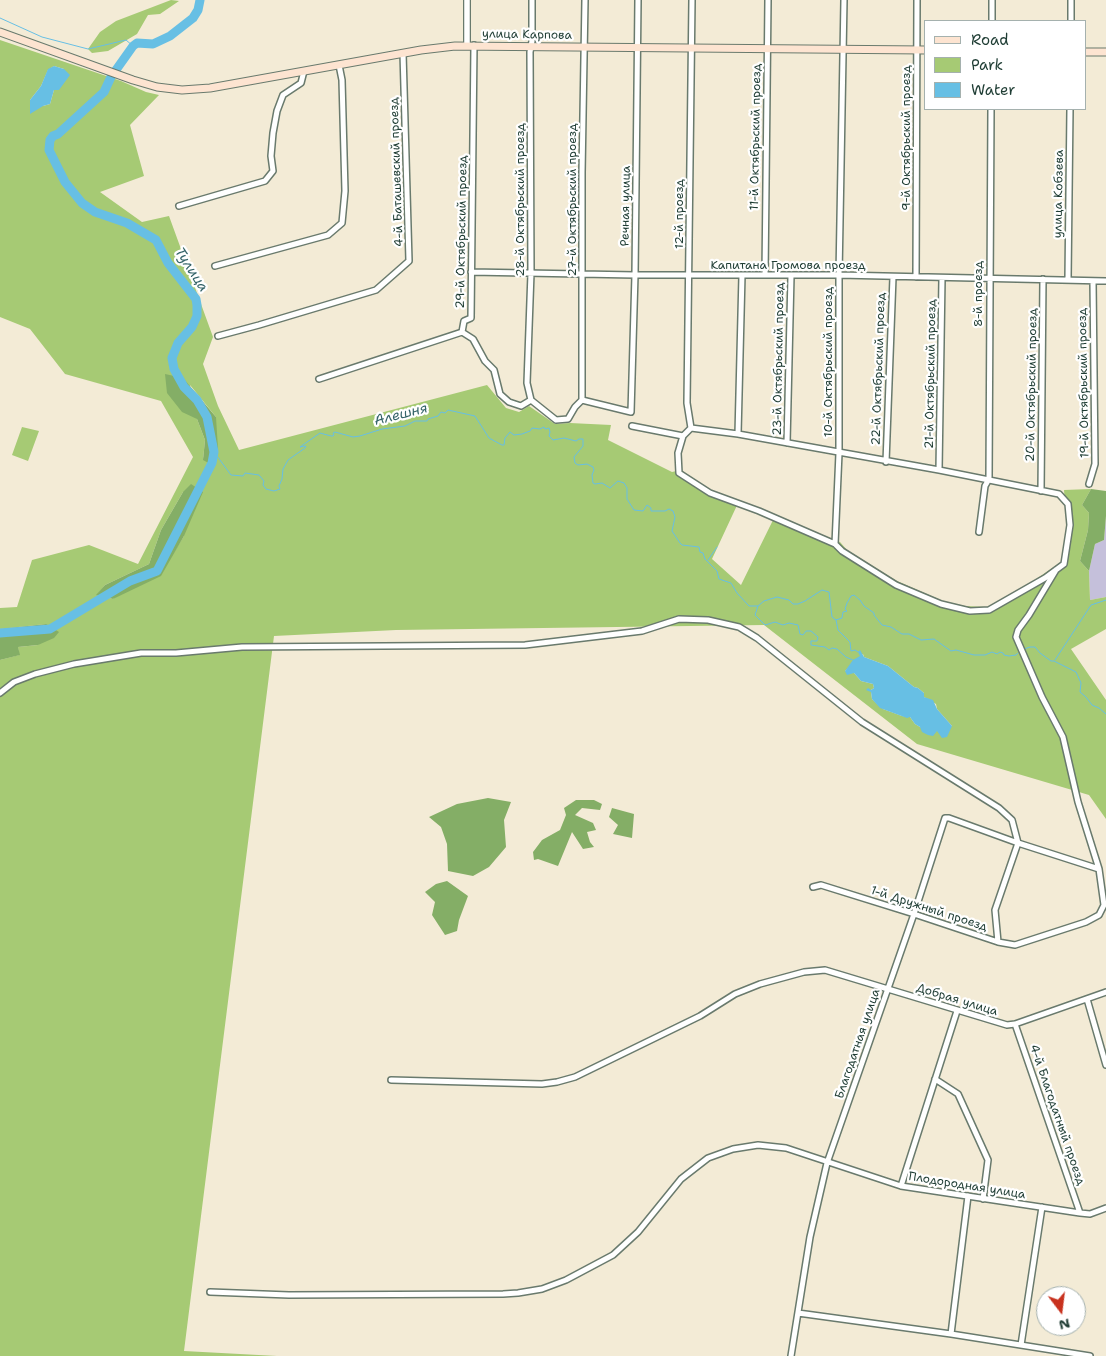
<!DOCTYPE html>
<html>
<head>
<meta charset="utf-8">
<style>
  body { margin:0 }
  #map { position:relative; width:1106px; height:1356px; overflow:hidden; background:#f3ebd6; font-family:"Shantell Sans",sans-serif }
  canvas { display:block }
  .legend { position:absolute; left:924px; top:20px; width:162px; height:90px; box-sizing:border-box; background:#fff; border:1px solid #a5b1ae; margin:0; padding:6px 9px; list-style:none; font-size:15px; color:#1f3d34 }
  .legend li { display:flex; align-items:center; gap:10px; height:25px }
  .legend b { width:25px; border:1px solid #a5b1ae }
  .north { position:absolute; left:1036px; top:1286px; width:50px; height:50px; box-sizing:border-box; background:#fff; border:1px solid #a5b1ae; border-radius:50%; rotate:165deg; font-size:14px; font-weight:700; line-height:20px; text-align:center; color:#1f3d34 }
  .north::after { content:''; display:block; margin:auto; width:18px; height:22px; background:#c8321e; clip-path:polygon(50% 0,100% 100%,50% 72%,0 100%) }
</style>
</head>
<body>
<div id="map">
<canvas width="1106" height="1356"></canvas>
<ul class="legend">
<li><b style="height:6px;background:#fde4d1"></b>Road</li>
<li><b style="height:14px;background:#a6ca74"></b>Park</li>
<li><b style="height:14px;background:#67bfe4"></b>Water</li>
</ul>
<div class="north">N</div>
</div>
<script>
const c = document.querySelector('canvas').getContext('2d');
c.lineJoin = 'round';
function paint(path, color) { c.fillStyle = color; c.fill(path, 'evenodd'); }
const toPath = rows => new Path2D(rows.map(r => 'M' + r).join(''));
function strokePath(path, color, width, dash) { c.strokeStyle = color; c.lineWidth = width; c.lineCap = dash ? 'butt' : 'round'; c.setLineDash(dash || []); c.stroke(path); }
function drawText(font, color, halo, rows, align = 'center') {
  c.font = font + ' "Shantell Sans",sans-serif'; c.lineWidth = 4.5; c.setLineDash([]); c.textBaseline = 'middle'; c.strokeStyle = halo; c.fillStyle = color; for (const [text, x, y, turn = 0] of rows) {
    c.save(); c.translate(x, y); c.rotate((+turn || 0) * Math.PI / 180); c.textAlign = isNaN(turn) ? turn : align; if (halo) c.strokeText(text, 0, 0); c.fillText(text, 0, 0); c.restore();
  }
}
const industrial = toPath([
  [1106,516,1106,597,1090,600,1089,571,1095,544,1104,540]
]);
const green = toPath([
  [171,0,179,1,160,14,148,15,137,34,108,51,92,53,88,49,100,32,116,21],
  [0,40,121,81,146,92,159,95,130,125,144,176,100,192,142,222,169,216,213,337,203,364,218,406,239,450,487,385,506,408,519,412,529,406,555,424,570,423,611,425,608,440,672,472,681,470,711,490,739,501,712,559,741,585,775,516,840,542,847,550,897,581,943,601,965,606,988,607,1029,584,1061,562,1067,526,1064,490,1091,489,1082,505,1089,513,1088,530,1080,561,1089,571,1090,600,1106,597,1106,629,1071,649,1106,700,1106,819,1089,795,917,744,764,625,396,630,274,636,184,1351,277,1356,0,1356,0,660,19,655,18,647,38,645,46,624,0,629,0,608,17,607,32,560,89,545,138,564,193,457,161,401,65,374,30,329,0,317],
  [54,66,64,69,54,90,50,104,43,106,30,100,41,86,48,70],
  [190,385,216,417,203,460,205,440,197,419],
  [183,492,184,536,174,552,113,599,97,595,105,585,149,564,161,530],
  [863,654,864,657,888,666,914,687,918,688,924,693,924,697,936,704,937,709,952,726,937,731,920,727,915,724,910,717,902,716,883,709,872,699,871,692,871,690,874,688,873,684,861,681,854,673,845,671],
  [22,427,39,431,28,461,12,455]
]);
const forest = toPath([
  [165,374,183,378,216,417,218,449,214,466,203,460,205,440,197,419,182,412,167,393],
  [191,484,203,492,184,536,161,576,113,599,96,595,105,585,149,564,161,530,183,492],
  [1091,489,1106,491,1106,516,1104,540,1095,544,1089,571,1080,561,1088,530,1089,513,1082,505],
  [46,624,59,632,54,638,38,645,18,647,20,655,0,660,0,629],
  [488,798,511,802,504,820,506,847,489,867,473,876,448,871,447,844,441,827,429,817,457,804],
  [576,800,594,800,602,804,600,810,582,808,575,815,593,823,596,830,587,832,590,842,594,847,583,849,572,832,558,866,538,859,534,860,533,852,542,840,560,830,566,815,564,808],
  [612,808,634,814,632,838,613,834,618,825,609,817],
  [447,881,468,896,459,920,457,931,445,935,432,915,435,902,425,892,436,884]
]);
const water = toPath([
  [54,66,64,69,70,75,59,90,54,90,50,104,43,106,30,114,30,100,41,86,48,69],
  [860,650,864,657,888,666,914,687,918,688,924,693,924,697,933,700,937,709,952,726,947,737,942,738,937,731,933,736,928,735,922,732,920,727,915,724,910,717,907,718,880,708,872,699,871,692,866,690,868,688,871,690,874,688,873,684,861,681,854,673,847,675,845,671,853,660,860,656,858,652]
]);
const stream = toPath([
  [0,18,42,37,88,49,126,40,133,46],
  [214,452,231,475,243,476,245,473,259,475,264,481,263,485,266,489,274,491,280,489,279,486,282,479,283,469,288,460,305,448,306,446,300,447,320,433,331,436,333,436,334,435,333,433,335,432,353,437,360,436,382,429,405,426,415,421,427,421,428,419,438,416,441,412,445,413,448,410,475,416,489,438,502,445,504,445,505,438,510,432,514,435,522,434,530,431,532,428,540,429,544,427,545,429,549,428,550,432,549,436,553,440,564,438,576,441,579,439,583,439,583,446,574,457,575,463,578,465,587,464,593,467,594,470,592,475,593,483,595,484,602,483,610,488,618,481,624,483,627,488,627,499,634,510,643,511,647,505,651,508,651,511,665,511,669,509,673,511,675,517,672,531,680,543,682,545,699,547,700,552,703,553,705,559,717,571,719,579,731,583,737,593,749,606,758,606,764,601,777,597,789,600,793,604,798,604,805,601,822,590,829,592,832,617,836,620,842,618,843,612,847,611,845,609,847,603,851,596,854,595,860,600,864,606,874,613,874,615,882,625,891,627,902,634,909,634,921,640,934,639,951,651,956,650,974,655,985,655,992,652,997,654,1000,652,1003,653,1004,655,1009,656,1016,655,1018,653],
  [708,560,717,547],
  [758,606,755,615,765,625,775,622,783,625,789,623,798,625,800,634,803,635,806,631,811,631,818,637,817,641,811,641,811,645,825,647,829,650,832,648,837,649,846,657,853,660],
  [836,620,838,630,850,642,851,651,855,650,858,652],
  [1024,649,1030,647,1035,647,1040,653,1051,661,1054,661,1076,672,1081,683,1080,692,1086,697,1092,705,1099,708,1106,714],
  [1055,660,1091,605,1106,600]
]);
const river = toPath([
  [0,633,50,629,130,581,157,571,212,463,214,452,207,417,197,400,184,387,174,369,172,358,178,343,192,327,197,316,197,305,196,299,168,263,156,240,127,223,95,212,82,203,65,182,49,150,50,140,53,136,58,134,104,92,111,77,133,46,137,43,153,44,170,36,193,18,198,10,200,0]
]);
const minor = toPath([
  [992,21,992,0],
  [1071,21,1071,0],
  [179,206,265,181,273,171,271,156,273,133,277,111,283,95,301,83,304,71],
  [215,266,328,235,342,223,345,191,342,80,339,65],
  [471,272,635,275,839,275,1106,281],
  [765,275,768,0],
  [916,277,917,0],
  [1068,279,1070,109],
  [462,332,464,321,471,318,474,45],
  [462,332,473,339,485,361,494,370,500,394,509,402,521,406,531,400],
  [218,336,259,325,376,290,409,261,403,53],
  [319,379,462,332],
  [531,400,527,383,531,273,530,52,532,41,532,0],
  [531,400,556,420,568,419,575,407,582,400],
  [582,400,631,412,635,275,638,0],
  [582,400,582,173,585,0],
  [632,426,683,436],
  [691,428,738,434,939,470,1059,494,1068,504,1070,525,1064,564,1045,578,989,610,970,611,941,604,896,585,842,551,835,544,759,511,710,493,679,473,678,453,683,436,691,428],
  [691,428,687,403,692,0],
  [738,434,742,275],
  [787,443,791,276],
  [886,462,893,277],
  [939,470,942,278],
  [1089,484,1095,464,1093,281],
  [1041,491,1043,279],
  [979,532,985,486,989,479,991,109],
  [835,544,839,453,839,275,844,0],
  [0,693,14,682,35,674,74,664,141,653,176,653,242,647,525,645,642,631,679,619,708,620,739,627,757,638,862,722,999,808,1012,820,1018,843,1099,869,1078,802,1063,737,1042,697,1016,637,1018,630,1029,615,1056,570],
  [998,942,1015,945,1086,922,1099,915,1104,905,1099,869],
  [1087,999,1106,1065],
  [1015,1024,1080,1213],
  [935,1079,958,1094,988,1160,983,1199],
  [391,1080,542,1084,557,1082,575,1077,700,1016,735,994,760,984,804,972,825,970,1007,1025,1015,1024,1106,992],
  [901,1186,957,1011],
  [210,1292,289,1295,503,1294,518,1293,542,1289,566,1280,613,1255,638,1232,681,1179,708,1158,733,1149,758,1145,786,1148,901,1186,1080,1213,1090,1214,1106,1208],
  [798,1313,951,1334,1090,1356],
  [951,1334,968,1196],
  [1021,1345,1042,1207],
  [791,1356,810,1237,827,1163,914,914,945,818,949,818,1018,843,995,910,998,942,914,914,821,885,813,887]
]);
const tertiary = toPath([
  [467,45,467,0]
]);
const secondary = toPath([
  [0,32,133,80,157,87,182,90,210,88,421,50,455,46,925,50],
  [1085,52,1106,52]
]);
const streetNames = [
  ["улица Карпова",527,35,1],
  ["11-й Октябрьский проезд",756,137,-89],
  ["9-й Октябрьский проезд",907,138,-90],
  ["4-й Баташевский проезд",397,172,-92],
  ["улица Кобзева",1059,194,-89],
  ["28-й Октябрьский проезд",521,200,-90],
  ["27-й Октябрьский проезд",573,200,-90],
  ["Речная улица",626,206,-89],
  ["12-й проезд",680,214,-90],
  ["29-й Октябрьский проезд",462,232,-89],
  ["Капитана Громова проезд",788,266],
  ["8-й проезд",979,294,-90],
  ["23-й Октябрьский проезд",779,359,-89],
  ["10-й Октябрьский проезд",829,362,-90],
  ["22-й Октябрьский проезд",879,369,-88],
  ["21-й Октябрьский проезд",931,374,-89],
  ["19-й Октябрьский проезд",1084,383,-91],
  ["20-й Октябрьский проезд",1032,385,-89],
  ["1-й Дружный проезд",929,909,18],
  ["Добрая улица",957,1000,17],
  ["Благодатная улица",858,1044,-71],
  ["4-й Благодатный проезд",1057,1115,71],
  ["Плодородная улица",967,1186,9]
];
const waterNames = [
  ["Тулица",191,270,57],
  ["Алешня",401,415,-14]
];
paint(industrial, '#c5c0db');
paint(green, '#a6ca74');
paint(forest, '#84ae66');
paint(water, '#67bfe4');
strokePath(stream, '#67bfe4', 1);
strokePath(river, '#67bfe4', 9);
strokePath(minor, '#697a6d', 8);
strokePath(tertiary, '#697a6d', 8);
strokePath(secondary, '#697a6d', 9);
strokePath(minor, '#fff', 5);
strokePath(tertiary, '#fff', 5.5);
strokePath(secondary, '#fde4d1', 7);
drawText('12px', '#1f3d34', '#fff', streetNames);
drawText('italic 14px', '#356469', '#fff', waterNames);
</script>
</body>
</html>
